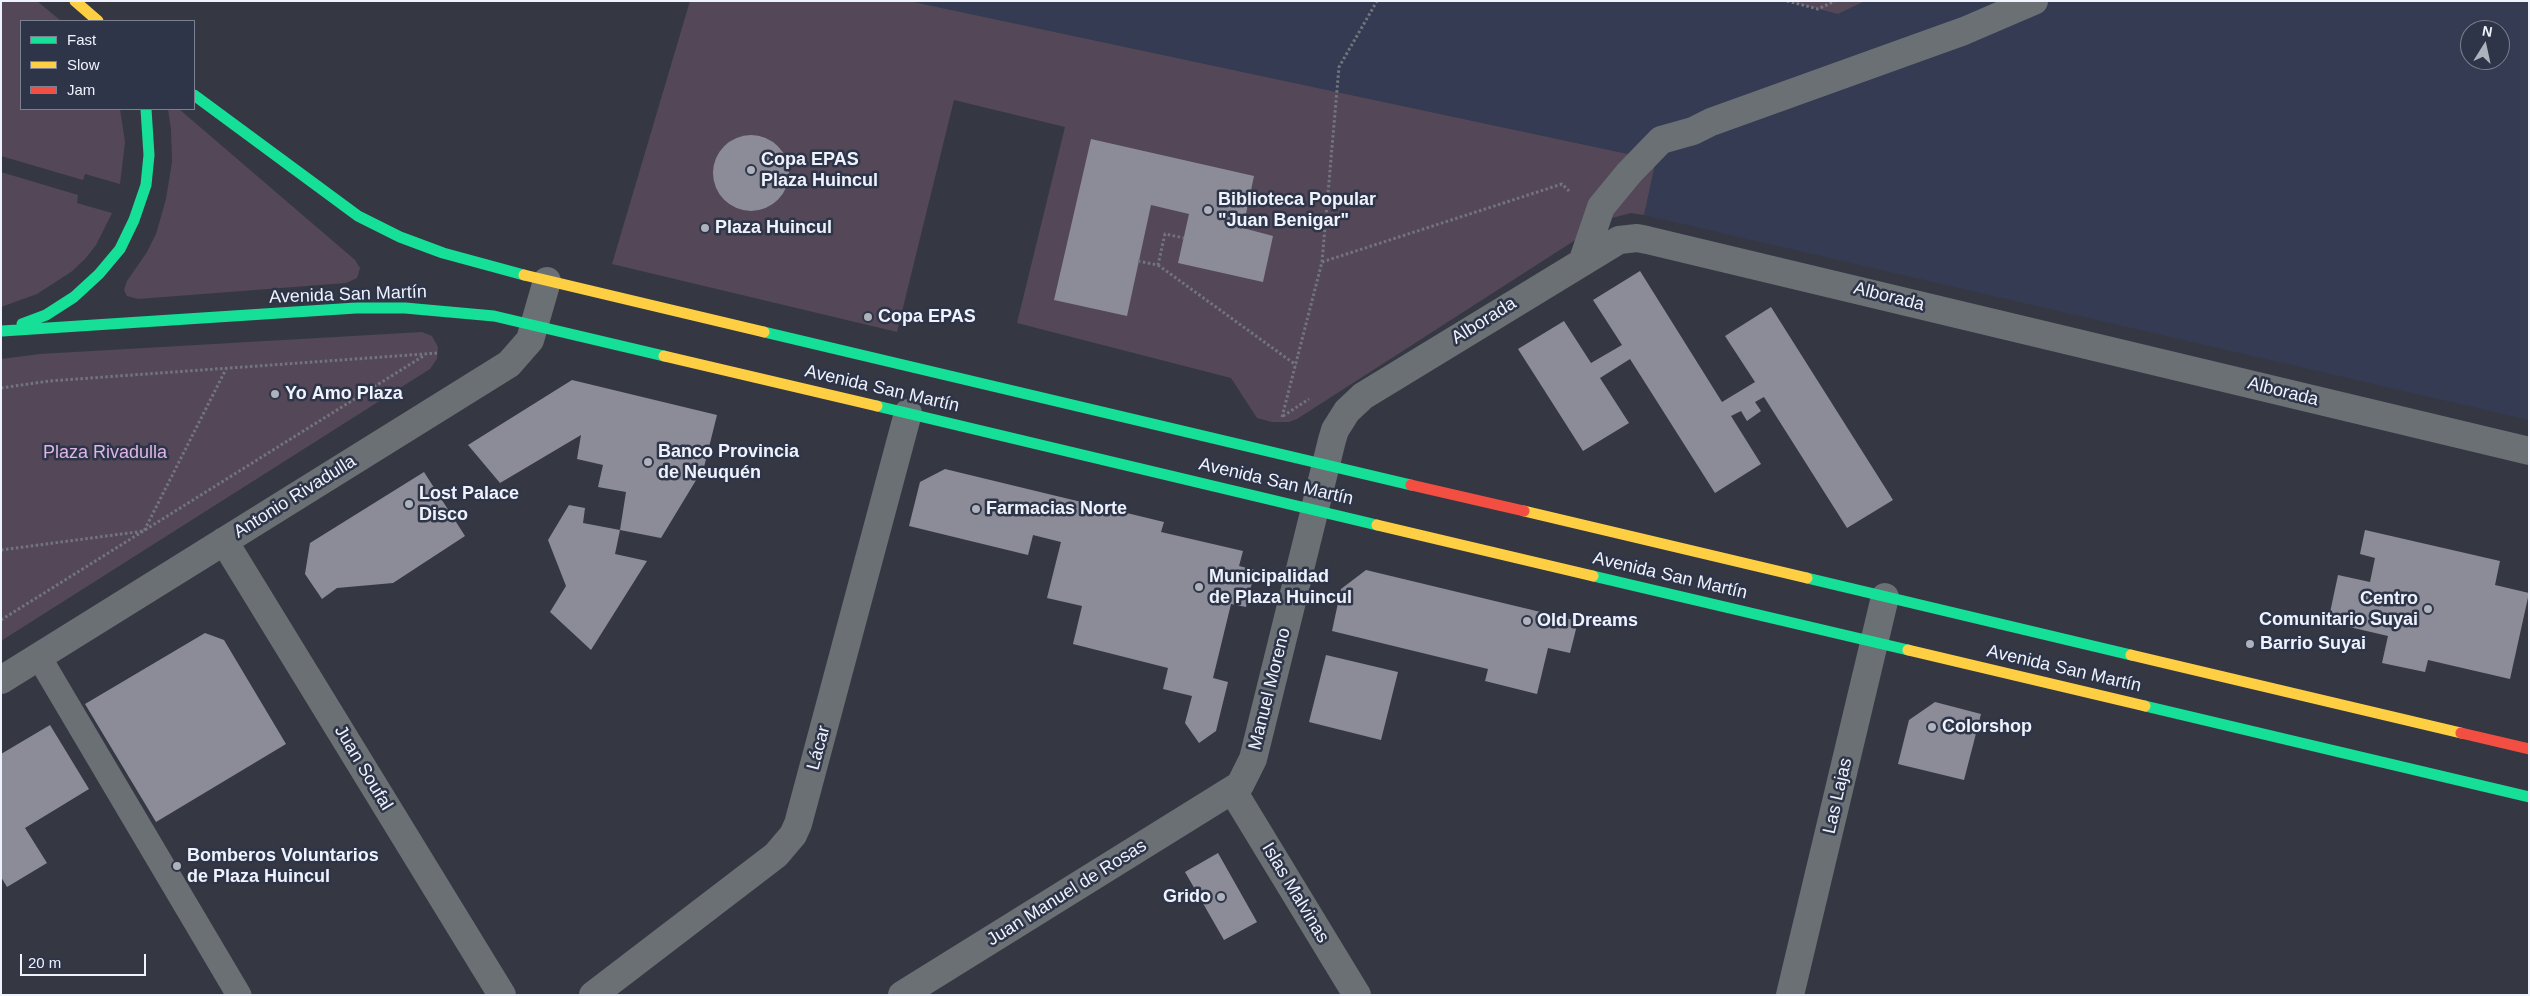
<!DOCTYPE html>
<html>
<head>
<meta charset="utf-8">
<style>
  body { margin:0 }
  #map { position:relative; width:2530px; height:996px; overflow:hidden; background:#353843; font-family:Arial,sans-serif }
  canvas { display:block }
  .frame { position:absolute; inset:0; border:2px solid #eff3fd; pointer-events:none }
  .legend { position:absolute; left:20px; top:20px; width:175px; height:90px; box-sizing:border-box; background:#2f3549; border:1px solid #7c8191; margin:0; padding:6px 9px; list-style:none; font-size:15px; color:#eff3fd }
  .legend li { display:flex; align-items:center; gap:10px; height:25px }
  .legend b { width:25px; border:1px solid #7c8191 }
  .north { position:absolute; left:2460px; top:20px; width:50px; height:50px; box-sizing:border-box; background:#2f3549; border:1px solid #7c8191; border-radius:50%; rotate:10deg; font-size:14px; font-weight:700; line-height:20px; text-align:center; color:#eff3fd }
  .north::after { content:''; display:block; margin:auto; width:18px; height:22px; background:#aeb2bc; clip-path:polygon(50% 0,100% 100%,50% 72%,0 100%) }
  .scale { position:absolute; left:20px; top:954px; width:126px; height:22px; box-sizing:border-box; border:2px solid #eff3fd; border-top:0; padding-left:6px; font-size:15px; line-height:18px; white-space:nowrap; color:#eff3fd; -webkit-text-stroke:4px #2f3549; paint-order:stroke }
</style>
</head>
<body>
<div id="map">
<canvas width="2530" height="996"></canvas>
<div class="frame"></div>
<ul class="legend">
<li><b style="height:6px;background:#16e098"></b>Fast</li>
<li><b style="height:6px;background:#ffcf43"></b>Slow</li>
<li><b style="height:6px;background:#f24e42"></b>Jam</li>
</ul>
<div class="north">N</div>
<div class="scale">20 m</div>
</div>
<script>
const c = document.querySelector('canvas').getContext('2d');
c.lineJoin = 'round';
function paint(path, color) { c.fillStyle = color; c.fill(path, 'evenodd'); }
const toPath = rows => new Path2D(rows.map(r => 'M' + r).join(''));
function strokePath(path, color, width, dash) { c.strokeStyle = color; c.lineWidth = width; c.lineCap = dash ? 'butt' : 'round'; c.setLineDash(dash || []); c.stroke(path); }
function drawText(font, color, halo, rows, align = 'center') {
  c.font = font + ' Arial,sans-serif'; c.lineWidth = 5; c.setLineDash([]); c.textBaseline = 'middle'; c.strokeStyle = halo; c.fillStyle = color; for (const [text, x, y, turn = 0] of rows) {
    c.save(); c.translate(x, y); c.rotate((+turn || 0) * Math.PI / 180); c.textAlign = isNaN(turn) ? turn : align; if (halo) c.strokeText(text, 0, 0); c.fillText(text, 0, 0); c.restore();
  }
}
const built = toPath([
  [909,1,1787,1,1838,14,1865,1,2529,1,2529,420,1644,215,1656,160],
  [2470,30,2500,30,2500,60,2470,60]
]);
const green = toPath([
  [1,1,37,1,61,21,21,21,21,109,120,109,125,142,120,184,85,174,83,180,1,156],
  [690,1,909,1,1656,160,1644,215,1631,213,1608,219,1297,419,1289,422,1272,422,1257,418,1231,378,1017,323,1065,127,954,100,897,332,612,264],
  [1787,1,1865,1,1838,14],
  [168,109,179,109,355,260,360,268,357,278,346,283,138,299,127,296,124,290,127,281,147,252,156,234,166,199,172,162,171,129],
  [1,172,78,195,77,203,112,213,96,245,85,259,71,272,37,294,1,307],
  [422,332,432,336,438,347,437,359,430,369,1,641,1,359,40,354]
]);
const building = toPath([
  '713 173a38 38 0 1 1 76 0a38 38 0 1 1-76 0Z',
  [1091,139,1254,176,1243,228,1273,236,1263,282,1178,263,1189,214,1151,205,1127,316,1054,300],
  [1640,271,1722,402,1755,382,1725,336,1771,307,1893,500,1847,528,1764,397,1755,402,1761,411,1747,421,1741,411,1731,416,1761,464,1715,493,1630,359,1600,378,1629,423,1583,451,1518,349,1564,321,1591,363,1622,345,1593,300],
  [572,380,717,415,704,467,661,538,620,530,626,492,598,487,603,465,577,459,581,435,500,483,468,445],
  [945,469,1164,522,1161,532,1243,551,1239,566,1255,570,1246,607,1231,604,1213,678,1228,682,1216,731,1199,743,1185,723,1192,696,1163,689,1168,668,1073,644,1082,606,1047,598,1061,542,1033,535,1028,555,909,526,920,482],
  [424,472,465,536,393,583,337,588,322,599,305,574,310,543],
  [569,505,585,508,583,523,620,530,615,554,647,561,591,650,550,612,566,586,548,540],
  [2365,530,2500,561,2495,585,2529,593,2510,679,2428,660,2425,672,2382,663,2388,636,2328,622,2338,575,2370,582,2375,558,2360,554],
  [1366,570,1578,621,1570,653,1548,648,1537,694,1485,681,1488,669,1332,631,1341,589],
  [205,633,224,640,286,744,156,822,85,704],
  [1326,655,1398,672,1381,740,1309,722],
  [1935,702,1981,714,1964,780,1898,764,1909,720],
  [50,725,89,789,25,828,47,863,7,887,1,877,1,754],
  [1218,853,1257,922,1224,940,1185,872]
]);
const path = toPath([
  [1787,1,1818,9,1835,1],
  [1138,261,1158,265,1165,234,1184,238],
  [1322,262,1562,184,1569,191],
  [1158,265,1296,365],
  [1,388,49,381,438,353],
  [1283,416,1309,399],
  [1282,417,1322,262,1339,67,1377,1],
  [1,550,144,531,226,369],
  [1,620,425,355]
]);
const lane = toPath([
  [39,657,239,995]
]);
const street = toPath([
  [1583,260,1601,207,1629,173,1661,140,1693,131,1711,122,1964,31,2034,1],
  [224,541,502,995],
  [1,680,509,364,530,340,547,281],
  [1233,791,1357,995],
  [593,995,776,855,793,835,798,824,908,413],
  [902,995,1240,785,1253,759,1332,440,1335,430,1347,411,1363,396,1619,240,1637,238,1647,240,2529,451],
  [1790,995,1885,597]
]);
const fast = toPath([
  [194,95,358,216,400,237,443,253,524,275],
  [22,324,46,315,74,297,99,274,120,249,134,220,146,185,149,155,146,109],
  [2,331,356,308,405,308,494,316,664,356],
  [764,332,1411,485],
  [877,406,1377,525],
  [1593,576,1908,650],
  [1807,578,2131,655],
  [2145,706,2529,797]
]);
const slow = toPath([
  [75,1,98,21],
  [524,275,764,332],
  [664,356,877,406],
  [1524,511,1807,578],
  [1377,525,1593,576],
  [1908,650,2145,706],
  [2131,655,2461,733]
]);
const jam = toPath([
  [1411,485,1524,511],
  [2461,733,2529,749]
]);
const markers = [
  [751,170,5,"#aeb2bc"],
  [1208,210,5,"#aeb2bc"],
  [705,228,5,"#aeb2bc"],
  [868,317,5,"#aeb2bc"],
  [275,394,5,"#aeb2bc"],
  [648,462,5,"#aeb2bc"],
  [409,504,5,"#aeb2bc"],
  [976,509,5,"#aeb2bc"],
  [1199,587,5,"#aeb2bc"],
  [2428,609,5,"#aeb2bc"],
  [1527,621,5,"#aeb2bc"],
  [2250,644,5,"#aeb2bc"],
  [1932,727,5,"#aeb2bc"],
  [177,866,5,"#aeb2bc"],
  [1221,897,5,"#aeb2bc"]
];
const poiNames = [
  ["Copa EPAS",761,160],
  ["Plaza Huincul",761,181],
  ["Biblioteca Popular",1218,200],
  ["\"Juan Benigar\"",1218,221],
  ["Plaza Huincul",715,228],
  ["Copa EPAS",878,317],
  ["Yo Amo Plaza",285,394],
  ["Banco Provincia",658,452],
  ["de Neuquén",658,473],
  ["Lost Palace",419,494],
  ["Disco",419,515],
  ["Farmacias Norte",986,509],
  ["Municipalidad",1209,577],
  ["de Plaza Huincul",1209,598],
  ["Centro",2418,599,"right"],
  ["Comunitario Suyai",2418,620,"right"],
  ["Old Dreams",1537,621],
  ["Barrio Suyai",2260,644],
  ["Colorshop",1942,727],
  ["Bomberos Voluntarios",187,856],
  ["de Plaza Huincul",187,877],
  ["Grido",1211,897,"right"]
];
const streetNames = [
  ["Avenida San Martín",348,295,-2],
  ["Alborada",1889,297,14],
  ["Alborada",1484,321,-32],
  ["Avenida San Martín",882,389,13],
  ["Alborada",2283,392,14],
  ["Avenida San Martín",1276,482,13],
  ["Antonio Rivadulla",295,497,-32],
  ["Avenida San Martín",1670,576,13],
  ["Avenida San Martín",2064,669,13],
  ["Manuel Moreno",1270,689,-76],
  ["Lácar",819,748,-75],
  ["Juan Soufal",363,768,59],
  ["Las Lajas",1838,796,-77],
  ["Juan Manuel de Rosas",1067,893,-32],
  ["Islas Malvinas",1295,893,59]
];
const parkNames = [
  ["Plaza Rivadulla",105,453]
];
paint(built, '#353b53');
paint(green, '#534758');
paint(building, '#8c8c98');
strokePath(path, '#72757b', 3, [2.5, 2.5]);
strokePath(lane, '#6b7075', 25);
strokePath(street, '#6b7075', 28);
strokePath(fast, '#16e098', 11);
strokePath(slow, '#ffcf43', 11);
strokePath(jam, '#f24e42', 11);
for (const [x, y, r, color] of markers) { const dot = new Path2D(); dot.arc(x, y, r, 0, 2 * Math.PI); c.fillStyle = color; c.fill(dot); strokePath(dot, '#2f3549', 2); }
drawText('bold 18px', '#eff3fd', '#2f3549', poiNames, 'left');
drawText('18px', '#eff3fd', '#2f3549', streetNames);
drawText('18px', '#deb5e5', '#2f3549', parkNames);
</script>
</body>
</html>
